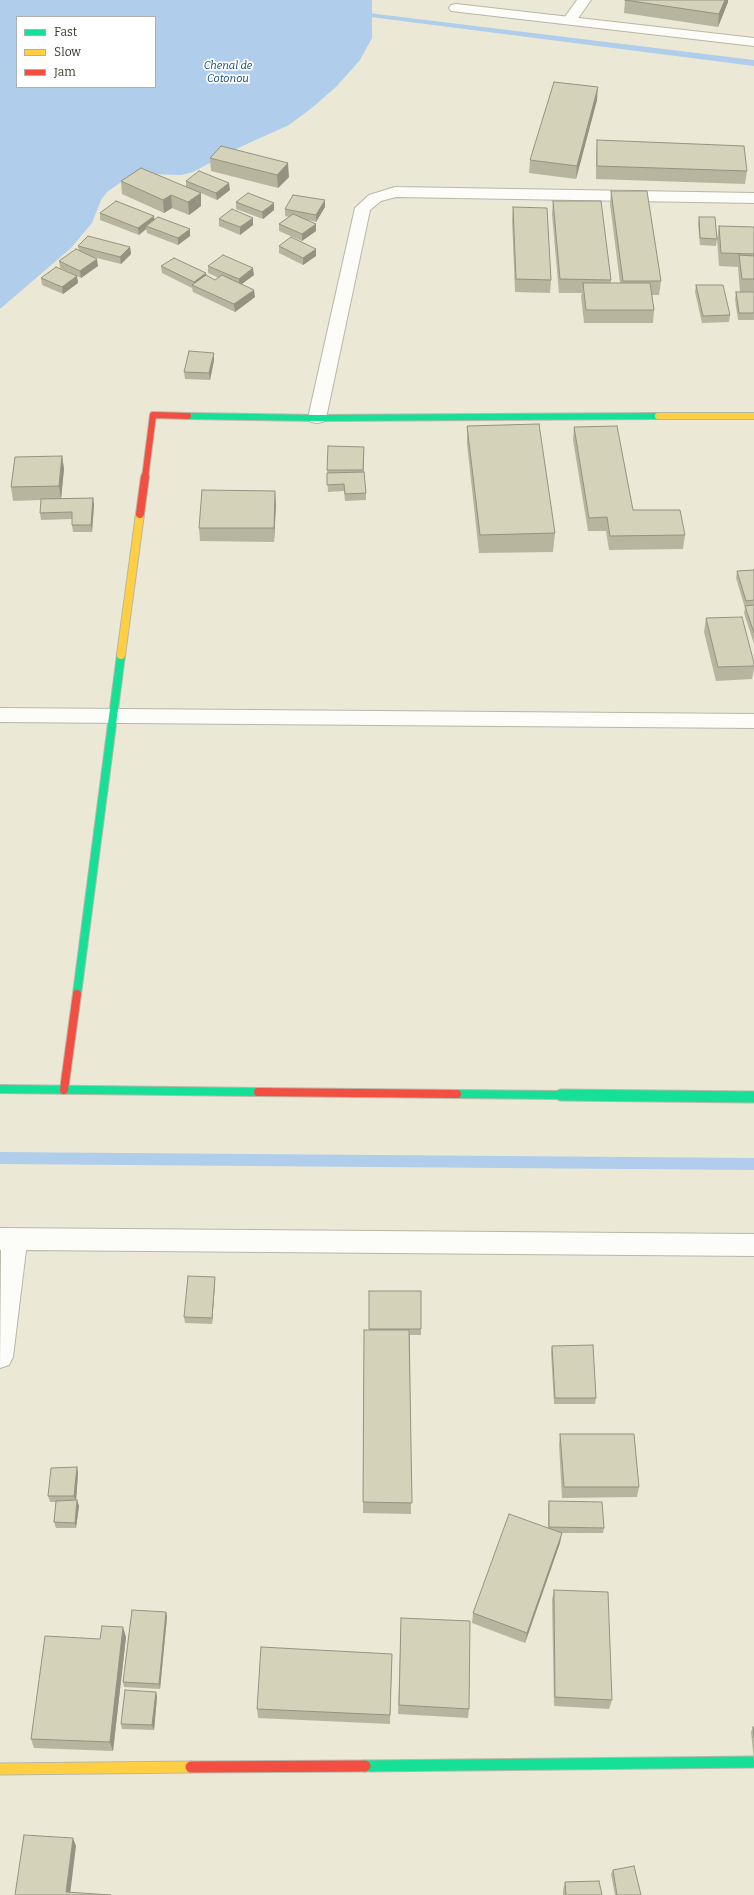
<!DOCTYPE html>
<html>
<head>
<meta charset="utf-8">
<style>
  body { margin:0 }
  #map { position:relative; width:754px; height:1895px; overflow:hidden; background:#ebe9d5; font-family:Bitter,serif }
  canvas { display:block }
  .legend { position:absolute; left:16px; top:16px; width:140px; height:72px; box-sizing:border-box; background:#fff; border:1px solid #b0b0aa; margin:0; padding:5px 7px; list-style:none; font-size:12px; color:#3a392b }
  .legend li { display:flex; align-items:center; gap:8px; height:20px }
  .legend b { width:20px; border:1px solid #b0b0aa }
</style>
</head>
<body>
<div id="map">
<canvas width="754" height="1895"></canvas>
<ul class="legend">
<li><b style="height:5px;background:#16e098"></b>Fast</li>
<li><b style="height:5px;background:#ffcf43"></b>Slow</li>
<li><b style="height:5px;background:#f24e42"></b>Jam</li>
</ul>
</div>
<script>
const c = document.querySelector('canvas').getContext('2d');
c.lineJoin = 'round';
function paint(path, color) { c.fillStyle = color; c.fill(path, 'evenodd'); }
const toPath = rows => new Path2D(rows.map(r => 'M' + r).join(''));
function strokePath(path, color, width, dash) { c.strokeStyle = color; c.lineWidth = width; c.lineCap = dash ? 'butt' : 'round'; c.setLineDash(dash || []); c.stroke(path); }
function drawText(font, color, halo, rows, align = 'center') {
  c.font = font + ' Bitter,serif'; c.lineWidth = 3.5; c.setLineDash([]); c.textBaseline = 'middle'; c.strokeStyle = halo; c.fillStyle = color; for (const [text, x, y, turn = 0] of rows) {
    c.save(); c.translate(x, y); c.rotate((+turn || 0) * Math.PI / 180); c.textAlign = isNaN(turn) ? turn : align; if (halo) c.strokeText(text, 0, 0); c.fillText(text, 0, 0); c.restore();
  }
}
const water = toPath([
  [0,0,372,0,372,38,360,60,337,86,313,107,289,125,238,148,193,172,181,175,147,174,124,180,107,192,101,200,92,223,71,248,0,309],
  [17,17,155,17,155,87,17,87]
]);
const stream = toPath([
  [352,11,754,60,754,66,355,15,352,15,352,11],
  [0,1152,754,1158,754,1170,0,1164,0,1152]
]);
const lane = toPath([
  [577,0,591,0,574,24,564,24,562,21,577,0]
]);
const street = toPath([
  [456,4,754,38,754,46,451,11,449,8,451,5,456,4],
  [395,187,754,193,754,203,396,197,381,201,370,210,326,418,323,422,317,423,311,422,308,418,355,208,369,195,395,187],
  [0,708,754,714,754,728,0,722,0,708],
  [0,1228,754,1234,754,1256,26,1250,13,1357,9,1365,0,1368,1,1250,0,1250,0,1228]
]);
const fastFar2 = toPath([
  [188,416,317,418,658,416]
]);
const fastFar1 = toPath([
  [77,994,121,655],
  [0,1089,258,1092],
  [457,1094,660,1096]
]);
const fast = toPath([
  [561,1095,754,1097],
  [365,1766,754,1762]
]);
const slowFar2 = toPath([
  [658,416,754,416]
]);
const slowFar1 = toPath([
  [121,655,140,514]
]);
const slow = toPath([
  [0,1769,191,1767]
]);
const jamFar2 = toPath([
  [145,478,153,415,188,416]
]);
const jamFar1 = toPath([
  [140,514,145,477],
  [64,1090,77,994],
  [258,1092,457,1094]
]);
const jam = toPath([
  [191,1767,365,1766]
]);
const wall = toPath([
  [625,0,728,0,728,2,718,27,624,13],
  [597,100,576,179,529,173,530,160],
  [597,140,747,171,745,184,596,179,596,154],
  [210,158,289,177,278,188,211,171],
  [121,181,186,187,186,181,230,190,217,200,201,193,201,206,189,215,172,208,164,213,122,194],
  [611,191,661,281,659,295,652,295,654,310,653,323,584,323,581,296,582,293,559,293,552,214,553,201,611,280,611,283,620,283,610,204],
  [236,202,274,210,263,219,236,209],
  [325,207,316,222,308,220,316,231,302,241,279,231,279,224,289,217,285,216,285,209],
  [513,207,551,280,550,293,515,292,512,220],
  [100,213,154,216,154,219,190,236,178,245,147,233,146,229,139,235,100,220],
  [699,217,717,239,716,246,700,245,698,224],
  [219,219,253,225,240,235,219,226],
  [719,226,754,227,754,320,738,320,735,299,736,292,740,292,738,267,719,266,717,239],
  [78,246,130,247,131,254,121,264,93,257,98,266,81,278,60,268,59,261,79,250],
  [279,246,316,256,303,265,279,253],
  [161,266,206,273,206,276,215,280,219,278,208,273,208,266,254,275,242,284,255,297,235,312,193,292,192,288,162,273],
  [77,276,78,283,63,294,42,285,41,278],
  [696,285,730,315,729,322,702,323,695,292],
  [214,360,210,380,185,379,184,372],
  [467,426,555,533,553,552,479,553,467,444],
  [574,427,633,510,685,535,683,549,609,550,606,531,588,531,573,440],
  [364,447,364,472,366,493,366,500,345,501,344,491,328,492,327,470],
  [62,456,64,469,61,498,93,498,94,505,92,532,73,532,72,525,72,519,41,520,40,513,41,500,13,501,11,487],
  [276,504,274,542,200,541,199,528],
  [754,570,754,644,744,613,745,608,736,578,737,571],
  [706,618,754,663,754,669,752,679,716,681,704,632],
  [215,1283,212,1324,185,1323,184,1317],
  [369,1291,421,1291,421,1335,410,1335,411,1514,363,1513,364,1330,369,1330],
  [552,1346,596,1398,595,1404,554,1404,551,1352],
  [560,1434,639,1487,637,1497,562,1498,559,1445],
  [77,1467,78,1473,76,1500,79,1506,76,1528,56,1528,54,1522,56,1502,50,1502,48,1496],
  [549,1501,604,1528,603,1533,561,1533,560,1543,525,1643,472,1623,473,1613,548,1528,548,1506],
  [554,1590,612,1700,609,1709,554,1706,552,1600],
  [166,1612,167,1617,160,1689,124,1687,123,1682],
  [401,1618,469,1709,468,1718,398,1714],
  [126,1637,113,1751,34,1748,31,1739,100,1639],
  [392,1654,390,1724,258,1718,257,1709],
  [156,1692,157,1697,154,1730,122,1729,121,1724],
  [753,1727,754,1727,754,1761,751,1732],
  [613,1870,641,1895,615,1895,611,1874],
  [565,1882,602,1895,563,1895,563,1890]
]);
const shadedWall = toPath([
  [725,0,728,0,728,2,718,27,719,14],
  [598,87,597,100,576,179,577,166],
  [288,163,289,177,278,188,277,175],
  [229,183,230,190,217,200,216,193],
  [201,193,201,206,189,215,188,202],
  [171,195,172,208,164,213,163,200],
  [325,200,325,207,316,222,316,215],
  [274,203,274,210,263,219,262,212],
  [154,216,155,223,146,226,146,229,139,235,138,228],
  [253,218,253,225,240,235,240,227],
  [316,224,316,231,302,241,302,234],
  [190,229,190,236,178,245,178,238],
  [130,247,131,254,121,264,120,257],
  [316,249,316,256,303,265,303,258],
  [97,259,98,266,81,278,80,271],
  [253,268,254,275,239,286,239,279],
  [206,273,207,281,194,285,194,282],
  [77,276,78,283,63,294,62,287],
  [254,290,255,297,235,312,234,304],
  [214,353,214,360,210,380,209,373],
  [62,456,64,469,61,500,59,486],
  [275,491,276,504,274,542,274,528],
  [93,498,94,505,92,532,91,525],
  [215,1277,215,1283,212,1324,212,1318],
  [77,1467,78,1473,76,1501,74,1496],
  [77,1500,79,1506,76,1528,75,1523],
  [562,1533,560,1543,525,1643,527,1633],
  [166,1612,167,1617,160,1689,159,1684],
  [123,1627,126,1637,113,1751,110,1742],
  [156,1692,157,1697,154,1730,152,1725],
  [73,1838,76,1846,70,1895,66,1892]
]);
const building = toPath([
  [625,0,725,0,719,14,625,0],
  [554,82,598,87,577,166,530,160,554,82],
  [597,140,744,146,747,171,597,166,597,140],
  [221,146,288,163,277,175,210,158,221,146],
  [141,168,201,193,188,202,171,195,163,200,121,181,141,168],
  [199,171,229,183,216,193,186,181,199,171],
  [611,191,647,191,661,281,623,281,611,191],
  [248,193,274,203,262,212,236,202,248,193],
  [293,195,325,200,316,215,285,209,293,195],
  [116,201,154,216,138,228,100,213,116,201],
  [553,201,601,201,611,280,560,279,553,201],
  [513,207,547,208,551,280,516,279,513,207],
  [232,209,253,218,240,227,219,219,232,209],
  [293,214,316,224,302,234,279,224,293,214],
  [158,217,190,229,178,238,146,226,158,217],
  [699,217,715,217,717,239,700,238,699,217],
  [719,226,754,227,754,254,721,253,719,226],
  [88,236,130,247,120,257,78,246,88,236],
  [291,237,316,249,303,258,279,246,291,237],
  [76,249,97,259,80,271,59,261,76,249],
  [223,255,253,268,239,279,208,266,223,255],
  [739,255,754,256,754,279,742,279,739,255],
  [174,258,206,273,194,282,161,266,174,258],
  [56,267,77,276,62,287,41,278,56,267],
  [206,275,215,280,222,275,254,290,234,304,192,285,206,275],
  [583,283,650,283,654,310,586,310,583,283],
  [696,285,723,285,730,315,703,316,696,285],
  [736,292,754,292,754,313,739,313,736,292],
  [189,351,214,353,209,373,184,372,189,351],
  [539,424,555,533,480,535,467,426,539,424],
  [617,426,633,510,680,510,685,535,610,536,607,517,589,518,574,427,617,426],
  [328,446,364,447,363,470,327,470,328,446],
  [62,456,59,486,11,487,15,457,62,456],
  [364,472,366,493,345,494,344,484,327,485,327,473,364,472],
  [202,490,275,491,274,528,199,528,202,490],
  [93,498,91,525,72,525,72,512,40,513,41,499,93,498],
  [754,570,754,600,746,601,737,571,754,570],
  [754,605,754,633,745,606,754,605],
  [742,617,754,663,754,666,718,667,706,618,742,617],
  [188,1276,215,1277,212,1318,184,1317,188,1276],
  [369,1291,421,1291,421,1329,369,1329,369,1291],
  [364,1330,409,1330,412,1503,363,1502,364,1330],
  [593,1345,596,1398,555,1398,552,1346,593,1345],
  [560,1434,634,1434,639,1487,564,1487,560,1434],
  [77,1467,74,1496,48,1496,51,1468,77,1467],
  [77,1500,75,1523,54,1522,56,1501,77,1500],
  [549,1501,602,1502,604,1528,549,1527,549,1501],
  [509,1514,562,1533,527,1633,473,1613,509,1514],
  [554,1590,608,1592,612,1700,555,1697,554,1590],
  [132,1610,166,1612,159,1684,123,1682,132,1610],
  [401,1618,470,1621,469,1709,399,1705,401,1618],
  [102,1626,123,1627,110,1742,31,1739,45,1636,100,1639,102,1626],
  [261,1647,392,1654,390,1715,257,1709,261,1647],
  [125,1690,156,1692,152,1725,121,1724,125,1690],
  [753,1727,754,1727,754,1738,753,1727],
  [24,1835,73,1838,66,1892,111,1895,15,1895,24,1835],
  [634,1866,641,1895,617,1895,613,1870,634,1866],
  [599,1881,602,1895,566,1895,565,1882,599,1881]
]);
const farWaternames = [
  ["Chenal de",228,66],
  ["Cotonou",228,79]
];
paint(water, '#b0cdeb');
paint(stream, '#b0cdeb');
strokePath(lane, '#b8b7a7', 2);
strokePath(street, '#b8b7a7', 2);
strokePath(fastFar2, '#b8b7a7', 8);
strokePath(fastFar1, '#b8b7a7', 10);
strokePath(fast, '#b8b7a7', 13);
strokePath(slowFar2, '#b8b7a7', 8);
strokePath(slowFar1, '#b8b7a7', 10);
strokePath(slow, '#b8b7a7', 13);
strokePath(jamFar2, '#b8b7a7', 8);
strokePath(jamFar1, '#b8b7a7', 10);
strokePath(jam, '#b8b7a7', 13);
paint(lane, '#fcfcf9');
paint(street, '#fcfcf9');
strokePath(fastFar2, '#16e098', 6);
strokePath(fastFar1, '#16e098', 8);
strokePath(fast, '#16e098', 11);
strokePath(slowFar2, '#ffcf43', 6);
strokePath(slowFar1, '#ffcf43', 8);
strokePath(slow, '#ffcf43', 11);
strokePath(jamFar2, '#f24e42', 6);
strokePath(jamFar1, '#f24e42', 8);
strokePath(jam, '#f24e42', 11);
paint(wall, '#b6b59e');
paint(shadedWall, '#949381');
paint(building, '#d4d2b8');
strokePath(building, '#949381', 1);
drawText('italic 11px', '#0f467e', '#fff', farWaternames);
</script>
</body>
</html>
